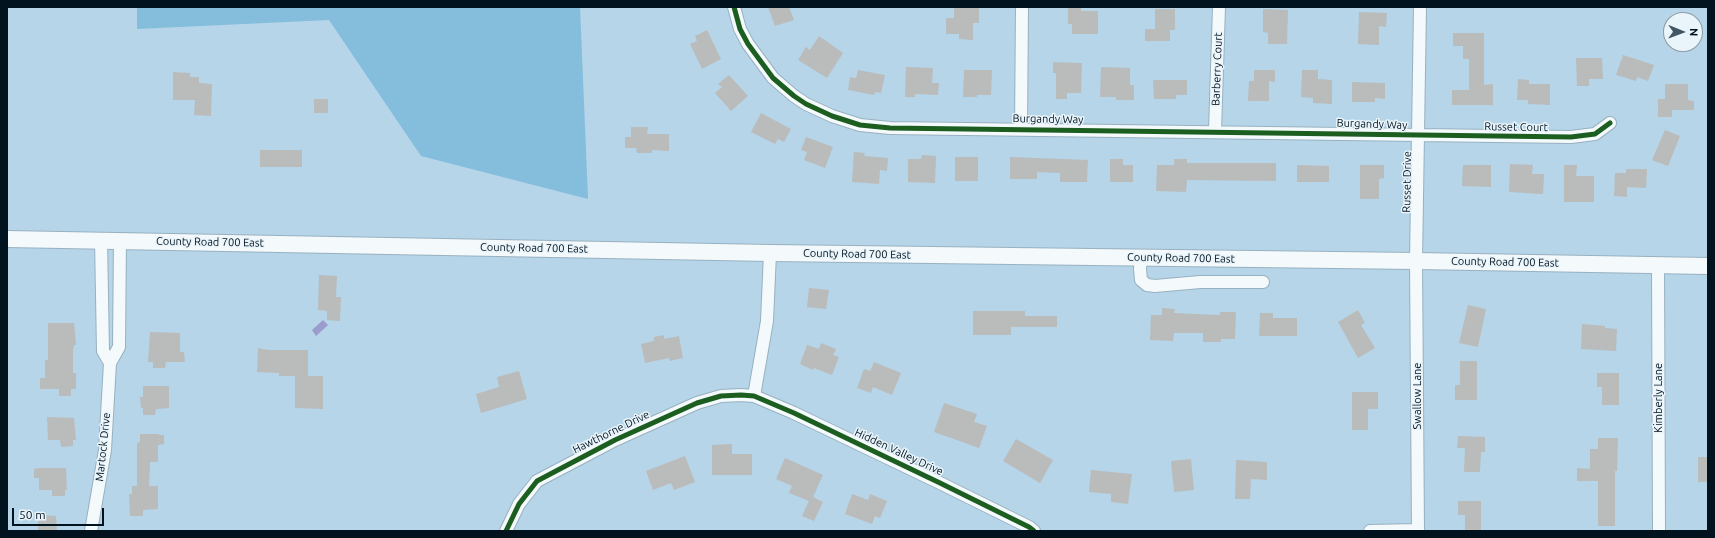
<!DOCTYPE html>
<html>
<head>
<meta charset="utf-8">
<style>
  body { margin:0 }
  #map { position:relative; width:1715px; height:538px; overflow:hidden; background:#b6d5e8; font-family:Ubuntu,sans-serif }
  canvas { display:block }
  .frame { position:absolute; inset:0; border:8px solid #00131f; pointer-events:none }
  .north { position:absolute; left:1663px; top:12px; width:40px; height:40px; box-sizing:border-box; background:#eaf5fb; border:1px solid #8c9ba3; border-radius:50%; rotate:91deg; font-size:11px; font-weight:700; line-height:16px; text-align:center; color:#00131f }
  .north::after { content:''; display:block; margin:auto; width:14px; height:18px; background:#405765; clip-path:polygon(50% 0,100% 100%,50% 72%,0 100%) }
  .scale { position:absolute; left:12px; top:508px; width:92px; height:18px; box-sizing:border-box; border:2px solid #00131f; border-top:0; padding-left:5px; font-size:12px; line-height:14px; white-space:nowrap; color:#00131f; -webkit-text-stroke:3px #eaf5fb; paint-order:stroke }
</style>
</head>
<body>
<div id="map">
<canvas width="1715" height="538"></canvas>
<div class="frame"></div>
<div class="north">N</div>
<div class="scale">50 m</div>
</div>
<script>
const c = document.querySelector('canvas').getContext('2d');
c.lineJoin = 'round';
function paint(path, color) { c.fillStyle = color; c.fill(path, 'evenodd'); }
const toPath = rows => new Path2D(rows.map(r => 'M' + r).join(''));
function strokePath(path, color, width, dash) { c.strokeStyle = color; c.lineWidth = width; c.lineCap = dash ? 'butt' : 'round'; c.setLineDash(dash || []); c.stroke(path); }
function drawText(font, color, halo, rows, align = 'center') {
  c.font = font + ' Ubuntu,sans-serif'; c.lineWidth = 3; c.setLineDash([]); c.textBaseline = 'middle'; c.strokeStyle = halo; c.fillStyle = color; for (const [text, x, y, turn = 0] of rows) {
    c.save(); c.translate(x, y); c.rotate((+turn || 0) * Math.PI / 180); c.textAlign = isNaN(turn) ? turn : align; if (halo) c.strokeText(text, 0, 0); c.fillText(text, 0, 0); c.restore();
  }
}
const forest = toPath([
  [137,7,580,7,588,199,421,156,329,20,137,29]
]);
const water = toPath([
  [323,320,328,325,316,336,312,330]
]);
const building = toPath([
  [768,7,789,7,794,20,775,26],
  [954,7,979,7,979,23,973,23,973,40,959,39,959,34,946,34,946,18,954,18],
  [1068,7,1081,7,1081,11,1098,11,1098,34,1072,34,1072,24,1068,24],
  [1155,9,1175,9,1175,30,1170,30,1170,41,1145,41,1145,29,1155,29],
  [1263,9,1288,10,1287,44,1268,44,1268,33,1263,32],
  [1359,12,1387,13,1386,27,1379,26,1379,45,1358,44],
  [707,30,721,59,702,69,690,44,697,41,695,36],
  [1453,33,1484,33,1484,85,1493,84,1493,105,1452,105,1452,90,1469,90,1469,59,1463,59,1463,46,1453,46],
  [819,36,843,53,827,78,798,60,806,47,810,50],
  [1623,55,1654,65,1648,81,1637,77,1636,81,1616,75],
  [1576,58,1602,58,1603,79,1589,79,1589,86,1577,86],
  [1053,62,1082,63,1081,93,1067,93,1067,99,1056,99,1056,73,1053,73],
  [906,67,933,68,932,83,939,83,938,95,915,94,915,97,905,97],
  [1101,67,1130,68,1130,85,1134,85,1134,100,1116,100,1116,97,1100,97],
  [858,70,885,75,881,93,875,92,874,95,848,90,850,77,856,78],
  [964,70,992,70,991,95,977,95,977,97,963,97],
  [1254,70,1275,70,1275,82,1269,81,1269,101,1248,101,1249,81,1254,81],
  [1302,70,1318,70,1318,79,1332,80,1332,104,1313,103,1313,98,1301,97],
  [173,72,190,73,190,77,199,77,199,83,212,84,211,116,194,115,195,100,173,100],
  [729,75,748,96,731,111,715,93,722,87,718,84],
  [1518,79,1529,80,1529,84,1550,84,1550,105,1528,104,1528,100,1517,100],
  [1153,80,1187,80,1187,95,1176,95,1176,99,1154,99],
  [1352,82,1385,83,1385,99,1375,98,1375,102,1352,102],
  [1665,84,1688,84,1688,100,1694,101,1694,110,1672,110,1672,117,1658,117,1658,99,1665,99],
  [314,99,328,99,328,113,314,113],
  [761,113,791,129,784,142,778,139,775,144,751,132],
  [631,127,648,127,647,134,669,134,669,151,652,150,652,153,637,153,636,148,625,148,625,137,631,137],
  [1665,130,1680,136,1668,166,1652,160],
  [806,137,833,147,825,168,804,160,807,152,801,150],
  [260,150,302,150,302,167,260,167],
  [854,152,865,153,864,156,888,158,887,171,880,170,879,184,852,182],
  [922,155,936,156,935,183,908,182,908,159,921,159],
  [955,157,978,157,978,181,955,181],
  [1010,157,1088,160,1087,182,1060,182,1060,173,1037,172,1037,179,1010,179],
  [1110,159,1123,159,1123,165,1133,165,1133,182,1110,182],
  [1174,159,1187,159,1187,163,1276,163,1276,181,1187,180,1186,192,1156,191,1157,165,1174,165],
  [1510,164,1533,165,1532,174,1544,174,1543,194,1509,192],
  [1297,165,1329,166,1329,182,1297,182],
  [1360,165,1384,165,1384,178,1379,179,1379,199,1360,199],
  [1463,165,1491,165,1491,187,1462,186],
  [1564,165,1577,165,1576,176,1594,176,1594,202,1564,202],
  [1626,169,1647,169,1646,188,1627,187,1627,197,1614,196,1615,173,1626,173],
  [319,275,337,276,336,297,341,297,340,321,327,320,327,311,318,310],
  [809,288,829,290,826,309,807,307],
  [1468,305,1486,309,1478,347,1459,343],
  [1162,308,1175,309,1174,313,1220,315,1220,312,1236,312,1235,339,1221,339,1221,342,1203,342,1203,333,1174,333,1173,341,1150,340,1151,315,1162,315],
  [1358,310,1365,323,1361,325,1375,348,1358,358,1338,322],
  [973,311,1025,311,1025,316,1057,316,1057,327,1011,327,1011,335,973,335],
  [1260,313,1273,313,1273,318,1297,318,1297,336,1259,336],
  [48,323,74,323,76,345,74,345,73,351,73,373,76,373,76,389,71,389,71,396,59,396,59,389,40,389,40,378,45,378,45,360,48,360],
  [1582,324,1605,326,1605,328,1617,329,1616,351,1581,349],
  [150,332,180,333,180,352,184,352,185,362,166,362,165,368,153,368,153,362,148,362],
  [664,335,664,339,679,336,683,358,670,361,669,358,645,363,641,344,654,341,654,337],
  [821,343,836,349,833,355,839,357,832,375,814,368,813,370,800,364,807,345,819,349],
  [258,348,268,350,308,350,308,376,323,376,323,409,295,408,295,376,279,376,279,373,257,372],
  [1460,361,1477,361,1477,400,1455,400,1455,385,1460,385],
  [874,362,901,373,892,395,873,387,871,393,857,388,864,369,870,371],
  [519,371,527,399,481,413,476,394,499,387,497,377],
  [1597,373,1619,373,1619,405,1602,405,1602,387,1597,387],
  [143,386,169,386,169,408,156,409,155,415,143,415,143,408,141,408,140,397,143,397],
  [1352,392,1378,392,1378,409,1368,409,1368,430,1352,430],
  [944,403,977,414,974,422,987,426,979,448,934,432],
  [47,417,74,418,76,440,73,440,73,446,61,447,60,440,48,440],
  [140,434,159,434,159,435,164,435,164,444,158,445,158,462,150,462,149,486,158,486,158,509,143,510,143,516,130,516,129,494,132,494,132,486,137,486,137,443,140,442],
  [1458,436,1485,437,1485,452,1481,452,1480,472,1464,472,1465,448,1457,448],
  [1598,438,1618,438,1617,471,1615,471,1615,526,1598,526,1598,481,1577,481,1577,468,1590,469,1590,449,1598,449],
  [1016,439,1053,460,1040,483,1003,461],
  [732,444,732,454,752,454,752,475,712,475,712,445],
  [685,456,695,482,674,490,671,483,653,490,646,471],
  [1698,457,1708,457,1708,482,1698,482],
  [785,458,823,475,813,497,823,502,814,521,802,516,809,501,789,493,792,486,776,479],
  [1191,459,1194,490,1174,492,1171,461],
  [1236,460,1267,462,1267,480,1251,479,1250,499,1235,499],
  [39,468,66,468,67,490,65,490,65,496,52,496,52,490,39,490,39,478,34,478,34,469],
  [1091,470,1132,474,1128,504,1111,502,1111,494,1089,492],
  [852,494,868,500,870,494,887,501,880,518,875,516,872,524,845,514],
  [1458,501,1481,501,1481,531,1465,531,1465,515,1458,515],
  [38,515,56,516,57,531,38,531]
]);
const minor = toPath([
  [734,7,740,29,748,44,773,78,794,96,806,104,832,116,860,125,890,128,1571,137,1595,134,1610,123],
  [1021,129,1022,7],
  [1215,131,1219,7],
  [101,240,103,351,110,363],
  [1141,257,1140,269,1141,280,1147,285,1155,286,1200,282,1263,282],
  [1658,265,1659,531],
  [754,396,767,321,770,253],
  [91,531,105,450,110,363,119,347,120,240],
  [506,531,519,504,537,481,615,440,697,403,721,396,741,395,754,396,794,413,940,483,1029,527,1034,531],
  [1370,531,1418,530],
  [1418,531,1416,261,1420,7]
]);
const major = toPath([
  [7,239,770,253,1416,261,1708,266]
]);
const cycleway = toPath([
  [734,7,740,29,748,44,773,78,794,96,806,104,832,116,860,125,890,128,1571,137,1595,134,1610,123],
  [506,531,519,504,537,481,615,440,697,403,721,396,741,395,754,396,794,413,940,483,1029,527,1034,531]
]);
const streetNames = [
  ["Barberry Court",1217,69,-88],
  ["Burgandy Way",1048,119,1],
  ["Burgandy Way",1372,124,2],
  ["Russet Court",1516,127,1],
  ["Russet Drive",1407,182,-89],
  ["County Road 700 East",210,242,1],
  ["County Road 700 East",534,248,1],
  ["County Road 700 East",857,254,1],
  ["County Road 700 East",1181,258,1],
  ["County Road 700 East",1505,262,1],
  ["Swallow Lane",1417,396,-90],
  ["Kimberly Lane",1658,398,-90],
  ["Hawthorne Drive",611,432,-26],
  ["Martock Drive",103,447,-84],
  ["Hidden Valley Drive",899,452,25]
];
paint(forest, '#85bddc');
paint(water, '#9c9bce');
paint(building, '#babbbb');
strokePath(minor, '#98b1c0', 14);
strokePath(major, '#98b1c0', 18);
strokePath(minor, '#f4f9fc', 12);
strokePath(major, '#f4f9fc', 16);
strokePath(cycleway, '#1b5e20', 5);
drawText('11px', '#00131f', '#eaf5fb', streetNames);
</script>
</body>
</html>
